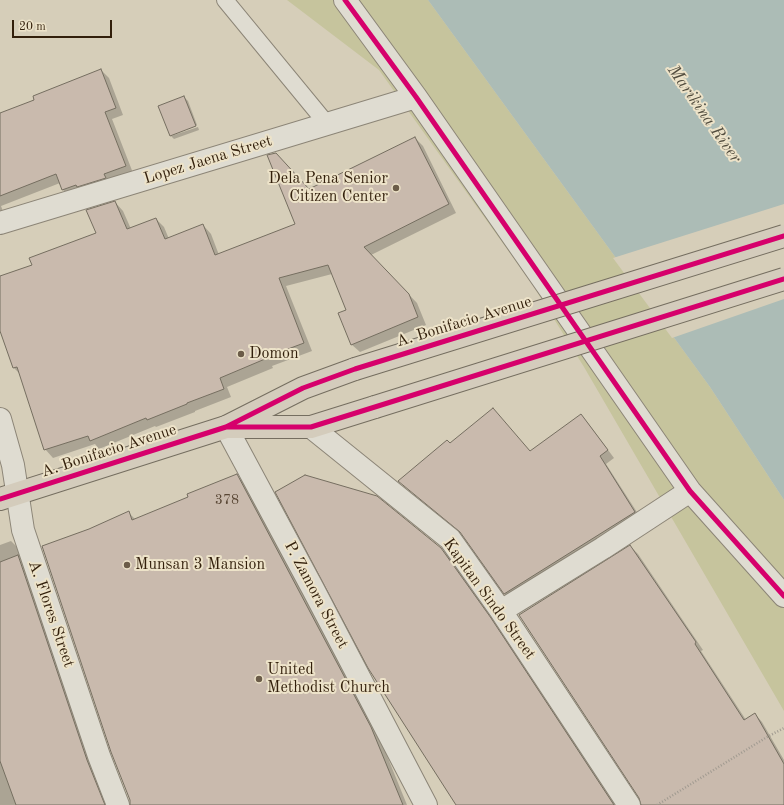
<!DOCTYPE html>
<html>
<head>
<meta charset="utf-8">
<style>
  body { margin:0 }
  #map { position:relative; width:784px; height:805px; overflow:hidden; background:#d6ceb9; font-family:"Old Standard TT",serif }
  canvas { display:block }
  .scale { position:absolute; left:12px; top:20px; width:100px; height:18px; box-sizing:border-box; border:2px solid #321f0b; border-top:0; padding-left:5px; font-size:12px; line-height:14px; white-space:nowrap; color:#321f0b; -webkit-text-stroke:3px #ede3c9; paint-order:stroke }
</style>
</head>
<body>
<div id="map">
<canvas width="784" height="805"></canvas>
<div class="scale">20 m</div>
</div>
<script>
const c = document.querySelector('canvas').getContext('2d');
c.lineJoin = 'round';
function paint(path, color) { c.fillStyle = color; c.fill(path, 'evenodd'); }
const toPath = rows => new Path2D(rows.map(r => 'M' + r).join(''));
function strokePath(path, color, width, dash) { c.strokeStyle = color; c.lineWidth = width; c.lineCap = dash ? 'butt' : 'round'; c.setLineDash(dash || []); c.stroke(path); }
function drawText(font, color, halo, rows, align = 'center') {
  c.font = font + ' "Old Standard TT",serif'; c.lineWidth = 4; c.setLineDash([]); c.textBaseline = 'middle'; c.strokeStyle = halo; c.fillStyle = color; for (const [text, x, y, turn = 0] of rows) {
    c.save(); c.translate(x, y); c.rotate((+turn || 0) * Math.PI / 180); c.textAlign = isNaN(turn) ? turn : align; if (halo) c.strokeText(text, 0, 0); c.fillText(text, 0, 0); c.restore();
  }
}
const green = toPath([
  [287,0,428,0,710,387,784,500,784,711,584,367,532,284,379,70]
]);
const water = toPath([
  [428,0,784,0,784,500,710,387]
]);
const pier = toPath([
  [784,204,784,299,672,338,613,258]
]);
const shadow = toPath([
  [101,70,109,78,123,115,112,119,133,173,70,197,63,190,60,183,1,206,4,214,0,215,0,115,36,100],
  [184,97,188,101,197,125,171,134,171,136,170,136],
  [198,127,199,130,174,139,171,136],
  [415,138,423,146,456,213,371,255,417,303,426,325,360,352,351,344,348,310,332,274,286,286,312,351,272,366,273,368,227,387,231,397,195,411,195,412,156,427,155,426,99,449,95,444,53,458,45,449,20,374,14,368,0,328,0,277,33,265,97,234,115,202,123,211,131,229,156,219,164,227,169,239,203,225,211,234,219,255,296,225,310,190],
  [493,409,530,452,581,415,588,423,614,458,606,464,642,520,513,601,505,594,463,534,400,481,450,444],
  [237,475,244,483,379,736,407,805,131,805,89,530,129,513,136,520,189,498],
  [11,541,19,549,109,805,0,805,0,545],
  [630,546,638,554,703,650,701,651,746,720,755,714,762,722,784,760,784,805,657,805],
  [440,548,448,556,498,627,616,805,458,805]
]);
const building = toPath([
  [101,69,116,108,105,112,126,166,104,174,106,178,77,187,76,185,62,190,56,174,0,196,0,113,34,100,33,96,101,69],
  [184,96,196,126,170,136,158,106,184,96],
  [415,137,449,204,364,247,409,294,418,317,351,345,338,313,346,310,328,265,279,278,304,343,264,358,265,359,220,378,224,389,187,403,187,404,147,420,146,418,90,441,88,436,44,450,17,367,13,368,0,331,0,276,32,265,29,258,96,233,86,210,115,201,127,229,156,218,165,239,203,224,215,255,295,224,267,155,276,153,309,189,415,137],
  [493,408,530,451,581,414,608,450,600,456,635,512,504,594,460,532,398,481,447,440,450,443,493,408],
  [237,474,371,727,403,805,130,805,130,800,111,752,42,546,89,529,129,511,132,520,188,497,187,494,237,474],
  [305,475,377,496,441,548,491,618,614,805,456,805,368,668,275,492,305,475],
  [630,545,696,642,695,644,744,720,755,713,784,764,784,805,641,805,639,798,519,615,630,545],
  [18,555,87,760,105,805,16,805,0,761,0,562,18,555]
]);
const path = toPath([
  [657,805,767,737,784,728]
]);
const lane = toPath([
  [225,0,327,124]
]);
const street = toPath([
  [345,0,416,97,690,491,784,596],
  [0,223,416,97],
  [0,419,13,465,23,530,99,756,118,805],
  [226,427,313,589,426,805],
  [311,427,450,539,501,611,629,805],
  [501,611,603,548,690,491]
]);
const primary = toPath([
  [230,427,311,427,375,407],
  [0,499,226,427,303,388,355,369]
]);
const primaryBridge = toPath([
  [355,369,784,236],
  [375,407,784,279]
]);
const cycleway = toPath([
  [345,0,416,97,690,491,784,596],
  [228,427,311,427,784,279],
  [0,499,226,427,303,388,355,369,784,236]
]);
const markers = [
  [396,188,4,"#6b5c48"],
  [241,354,4,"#6b5c48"],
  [127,565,4,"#6b5c48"],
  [259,679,4,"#6b5c48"]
];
const numberNames = [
  ["378",227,500]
];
const streetNames = [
  ["Lopez Jaena Street",208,160,-17],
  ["A. Bonifacio Avenue",464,322,-17],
  ["A. Bonifacio Avenue",109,451,-18],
  ["P. Zamora Street",316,595,62],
  ["Kapitan Sindo Street",489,599,54],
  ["A. Flores Street",51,614,71]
];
const poiNames = [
  ["Dela Pena Senior",388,179,"right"],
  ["Citizen Center",388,197,"right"],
  ["Domon",249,354],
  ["Munsan 3 Mansion",135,565],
  ["United",267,670],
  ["Methodist Church",267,688]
];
const waterNames = [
  ["Marikina River",704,114,55]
];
paint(green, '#c6c49d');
paint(water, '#acbcb6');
paint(pier, '#d6ceb9');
paint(shadow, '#0003');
paint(building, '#c9baad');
strokePath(building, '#756e60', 1);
strokePath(lane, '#8c8577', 18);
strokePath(street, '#8c8577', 24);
strokePath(primary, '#756e60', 24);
strokePath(path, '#a09a90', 2.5, [1, 2]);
strokePath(lane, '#dfdcd1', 16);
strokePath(street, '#dfdcd1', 22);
strokePath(primary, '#d4ccbc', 22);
strokePath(primaryBridge, '#756e60', 24, []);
strokePath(primaryBridge, '#d4ccbc', 22);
strokePath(cycleway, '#d6006c', 5);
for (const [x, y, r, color] of markers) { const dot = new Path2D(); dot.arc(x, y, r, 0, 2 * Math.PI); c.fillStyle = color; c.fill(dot); strokePath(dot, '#ede3c9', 1.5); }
drawText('14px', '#584634', null, numberNames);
drawText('16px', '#321f0b', '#ede3c9', streetNames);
drawText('16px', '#321f0b', '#ede3c9', poiNames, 'left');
drawText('italic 17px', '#514c3e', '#ede3c9', waterNames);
</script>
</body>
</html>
